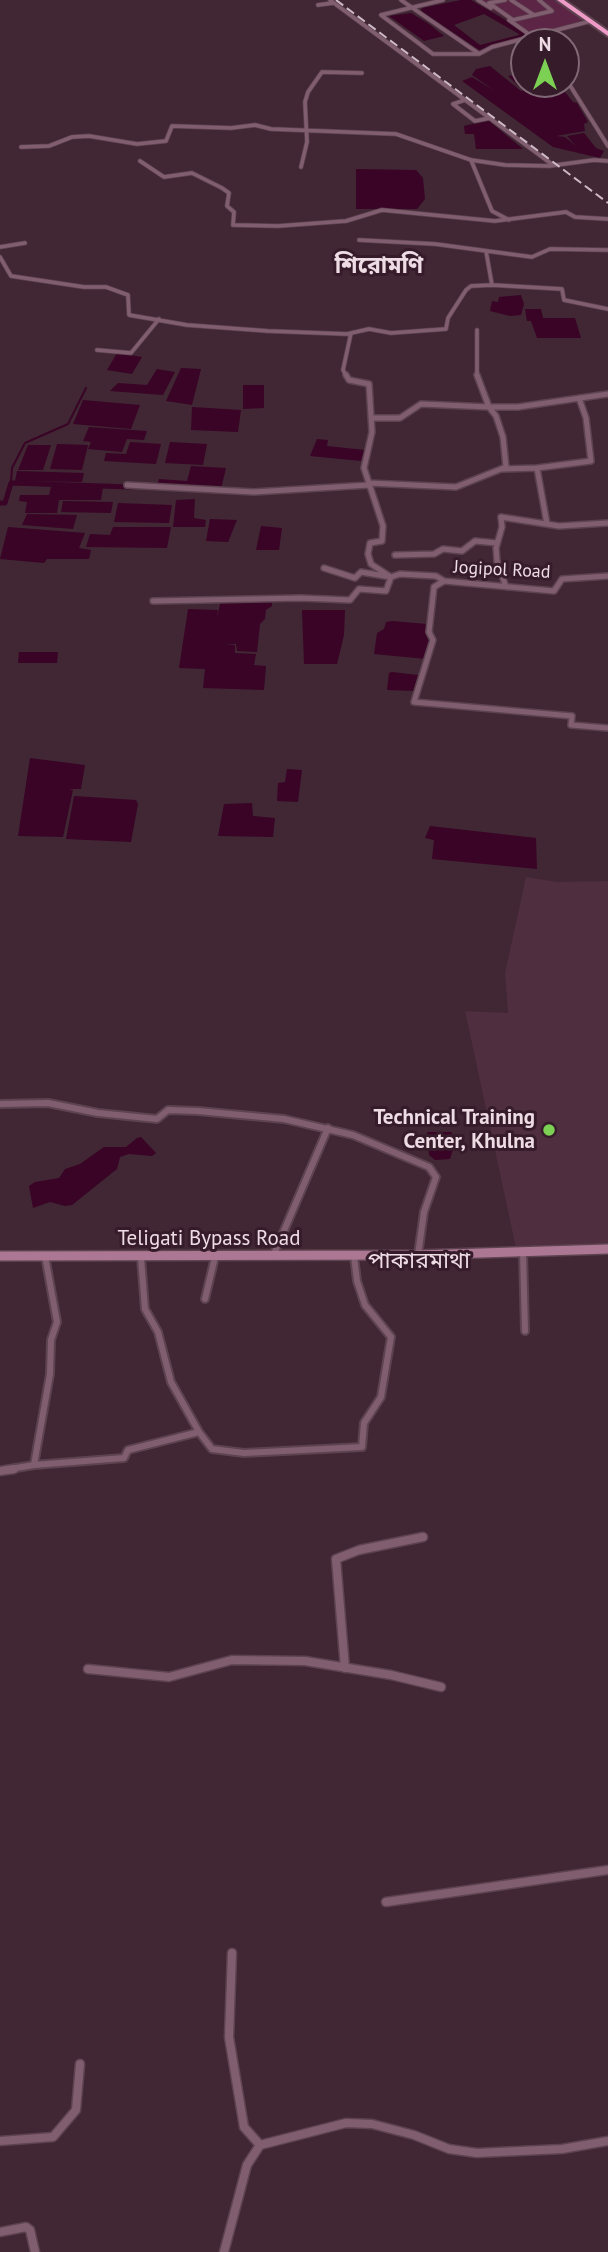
<!DOCTYPE html>
<html>
<head>
<meta charset="utf-8">
<style>
  body { margin:0 }
  #map { position:relative; width:608px; height:2252px; overflow:hidden; background:#412634; font-family:"PT Sans",sans-serif }
  canvas { display:block }
  .north { position:absolute; left:510px; top:28px; width:70px; height:70px; box-sizing:border-box; background:#361c2a; border:2px solid #806975; border-radius:50%; rotate:0deg; font-size:19px; font-weight:700; line-height:28px; text-align:center; color:#eedce5 }
  .north::after { content:''; display:block; margin:auto; width:24px; height:32px; background:#7cd155; clip-path:polygon(50% 0,100% 100%,50% 72%,0 100%) }
</style>
</head>
<body>
<div id="map">
<canvas width="608" height="2252"></canvas>
<div class="north">N</div>
</div>
<script>
const c = document.querySelector('canvas').getContext('2d');
c.lineJoin = 'round';
function paint(path, color) { c.fillStyle = color; c.fill(path, 'evenodd'); }
const toPath = rows => new Path2D(rows.map(r => 'M' + r).join(''));
function strokePath(path, color, width, dash) { c.strokeStyle = color; c.lineWidth = width; c.lineCap = dash ? 'butt' : 'round'; c.setLineDash(dash || []); c.stroke(path); }
function drawText(font, color, halo, rows, align = 'center') {
  c.font = font + ' "PT Sans","Noto Sans Bengali",sans-serif'; c.lineWidth = 6; c.setLineDash([]); c.textBaseline = 'middle'; c.strokeStyle = halo; c.fillStyle = color; for (const [text, x, y, turn = 0] of rows) {
    c.save(); c.translate(x, y); c.rotate((+turn || 0) * Math.PI / 180); c.textAlign = isNaN(turn) ? turn : align; if (halo) c.strokeText(text, 0, 0); c.fillText(text, 0, 0); c.restore();
  }
}
const built = toPath([
  [526,877,557,882,608,881,608,1244,516,1248,465,1011,508,1013,505,973]
]);
const green = toPath([
  [475,0,554,0,583,20,536,35]
]);
const water = toPath([
  [461,0,471,0,530,34,479,50,421,11,422,8],
  [484,14,519,34,519,35,480,45,454,25],
  [411,13,429,24,444,36,424,41,389,16],
  [490,66,521,91,549,87,522,89,508,76,524,74,524,84,562,84,561,87,573,102,577,103,588,122,584,124,585,131,556,136,565,137,576,146,567,136,584,133,596,148,604,151,600,158,553,147,462,81,472,77,495,91,472,75,476,69],
  [488,120,523,149,476,149,474,134,465,134,464,126],
  [356,169,416,170,423,178,425,199,417,209,356,209],
  [521,295,524,304,521,315,510,316,490,311,492,301,498,302,499,297],
  [525,309,541,309,543,318,575,318,581,338,537,338,531,321,527,321],
  [117,353,142,357,132,374,107,370],
  [181,368,201,369,192,405,166,401],
  [157,369,175,372,163,395,110,391,118,383,147,385],
  [243,385,264,385,264,408,243,409],
  [83,400,140,405,131,429,73,424],
  [192,407,241,410,238,432,191,430],
  [89,427,147,431,144,440,127,439,122,452,88,449,91,442,83,441],
  [317,439,328,440,327,446,365,450,361,461,310,456],
  [130,442,161,444,156,464,104,461,106,453,126,454],
  [170,442,207,444,203,465,165,463],
  [57,444,88,445,82,470,50,469],
  [28,445,51,445,43,470,18,470],
  [191,466,226,468,221,489,157,485,159,479,187,481],
  [17,471,84,473,82,482,15,481],
  [51,487,103,487,101,500,59,500,57,513,25,513,27,502,19,501,20,495,49,495],
  [195,499,194,518,206,520,205,527,173,527,176,500],
  [63,501,113,502,111,513,61,512],
  [118,503,172,505,169,523,114,522],
  [27,514,77,515,73,529,22,525],
  [210,519,237,520,228,542,206,541],
  [261,526,282,528,279,550,256,550],
  [8,527,85,533,79,548,91,550,89,559,47,559,44,563,0,559],
  [113,527,171,527,167,548,86,547,90,534,110,535],
  [221,600,272,601,272,606,266,610,265,619,260,624,257,652,237,651,236,644,225,644,235,645,235,653,256,654,254,665,266,666,264,690,203,688,205,669,179,668,188,609,218,610,217,618],
  [302,610,345,610,344,635,337,664,304,664],
  [392,621,427,624,431,641,426,659,374,654,377,633,384,629,386,622],
  [19,652,58,652,57,663,18,663],
  [392,672,418,675,415,691,387,690,389,673],
  [30,758,85,765,81,789,68,789,73,790,63,837,18,836],
  [287,769,302,770,298,802,277,801,278,783,285,782],
  [74,796,136,800,138,804,131,842,66,839],
  [252,803,253,816,275,818,273,837,218,836,224,804],
  [430,826,536,838,537,869,432,859,434,840,425,838],
  [427,1132,451,1132,456,1140,450,1159,435,1160,429,1155],
  [141,1137,156,1153,152,1156,129,1154,120,1157,117,1169,72,1205,65,1206,50,1202,33,1208,29,1186,35,1182,59,1178,65,1169,80,1164,104,1147,126,1147,137,1138]
]);
const stream = toPath([
  [11,483,12,468,25,443,68,424,86,388]
]);
const canal = toPath([
  [0,503,5,503,11,483,131,487]
]);
const streetFar3 = toPath([
  [330,0,553,165],
  [401,0,478,53],
  [443,0,381,15,433,54,479,54,492,47,591,21],
  [478,0,491,8],
  [505,0,489,3,513,20,552,11,539,0],
  [511,0,534,15],
  [318,5,333,3],
  [509,20,540,42],
  [566,79,608,146],
  [465,100,453,104,475,121,490,118],
  [21,147,49,146,72,137,89,136,137,144,166,141,172,126,231,128,255,125,271,129,396,134,471,160,505,165,549,166,594,160,608,161],
  [471,160,492,211,509,220],
  [140,161,164,177,192,173,222,188,229,193,227,206,234,212,233,225,278,226,346,221,382,210,495,221,566,212,575,217,608,219],
  [301,167,307,142,305,102,308,92,322,72,362,73],
  [359,240,435,244,532,257,550,249,608,250],
  [0,247,25,243],
  [486,251,492,285,562,289,564,300,608,309],
  [0,257,11,276,84,287,106,287,128,295,129,315,187,325,268,331,347,334,369,329,391,333,446,329,448,318,466,290,471,286,492,285],
  [477,330,477,377],
  [97,350,131,353,159,319],
  [347,377,343,370,351,333]
]);
const streetFar2 = toPath([
  [346,375,349,380,369,384,372,432,364,468,383,526,382,541,370,543,368,554,371,564,391,577,400,574,436,576,444,581,554,591,562,579,608,576],
  [477,375,489,407,518,407,608,394],
  [537,468,591,461,586,418,579,398],
  [502,469,537,468,547,524],
  [368,483,456,487,506,467,503,437,496,416,489,407,421,404,400,418,372,418],
  [127,485,254,492,369,485],
  [395,555,434,554,443,549,462,551,475,541,497,543],
  [444,581,434,587,429,632,433,640,414,702,572,716,571,725,608,728],
  [506,587,497,561,496,548,502,527,501,517,559,526,608,523],
  [153,601,301,598,350,600,359,589,386,591,391,577,361,572,355,578,324,568]
]);
const streetFar1 = toPath([
  [0,1104,48,1103,98,1113,157,1119,168,1110,198,1111,284,1119,353,1135,429,1167,436,1177,424,1212,418,1255],
  [523,1252,525,1331],
  [274,1254,328,1128],
  [141,1258,145,1309,158,1332,171,1382,199,1432],
  [205,1299,215,1257],
  [34,1465,50,1374,51,1340,57,1322,45,1256],
  [4,1470,34,1465,124,1458,128,1450,199,1432,212,1449,244,1453,362,1447,364,1423,381,1397,391,1337,365,1305,357,1281,354,1256]
]);
const street = toPath([
  [0,1471,14,1469],
  [345,1668,336,1559,359,1550,423,1537],
  [88,1669,169,1677,232,1660,305,1661,391,1675,441,1687],
  [386,1902,608,1870],
  [232,1953,229,2037,244,2127,260,2145],
  [0,2141,53,2137,76,2110,80,2064],
  [0,2232,26,2227,30,2230,35,2252],
  [224,2252,247,2165,260,2145,346,2123,372,2124,414,2135,449,2149,477,2153,562,2149,608,2141]
]);
const secondary = toPath([
  [0,1256,418,1255,608,1249]
]);
const highway = toPath([
  [557,0,564,0,608,31,608,36,557,0]
]);
const rail = toPath([
  [336,0,608,203]
]);
const markers = [
  [549,1130,7,"#7cd155"]
];
const farStreetnames = [
  ["Jogipol Road",502,570,3]
];
const poiNames = [
  ["Technical Training",535,1118],
  ["Center, Khulna",535,1142]
];
const streetNames = [
  ["Teligati Bypass Road",209,1239]
];
const farDistrictnames = [
  ["শিরোমণি",379,266]
];
const neighbourhoodNames = [
  ["পাকারমাথা",419,1261]
];
paint(built, '#4e2e3f');
paint(green, '#5c2445');
paint(water, '#390426');
strokePath(stream, '#390426', 2);
strokePath(canal, '#390426', 5);
strokePath(streetFar3, '#5d4350', 5);
strokePath(streetFar2, '#5d4350', 8);
strokePath(streetFar1, '#5d4350', 10);
strokePath(street, '#5d4350', 11);
strokePath(secondary, '#5d4350', 12);
strokePath(highway, '#5d4350', 4);
strokePath(streetFar3, '#805e6f', 3.5);
strokePath(streetFar2, '#805e6f', 5);
strokePath(streetFar1, '#805e6f', 6);
strokePath(street, '#805e6f', 8);
strokePath(secondary, '#ac7793', 9);
paint(highway, '#ee9bc7');
strokePath(rail, '#cebac4', 2, [9, 4.5]);
for (const [x, y, r, color] of markers) { const dot = new Path2D(); dot.arc(x, y, r, 0, 2 * Math.PI); c.fillStyle = color; c.fill(dot); strokePath(dot, '#361c2a', 2.5); }
drawText('18px', '#eedce5', '#361c2a', farStreetnames);
drawText('bold 21px', '#eedce5', '#361c2a', poiNames, 'right');
drawText('21px', '#eedce5', '#361c2a', streetNames);
drawText('bold 23px', '#eedce5', '#361c2a', farDistrictnames);
drawText('23px', '#eedce5', '#361c2a', neighbourhoodNames);
</script>
</body>
</html>
